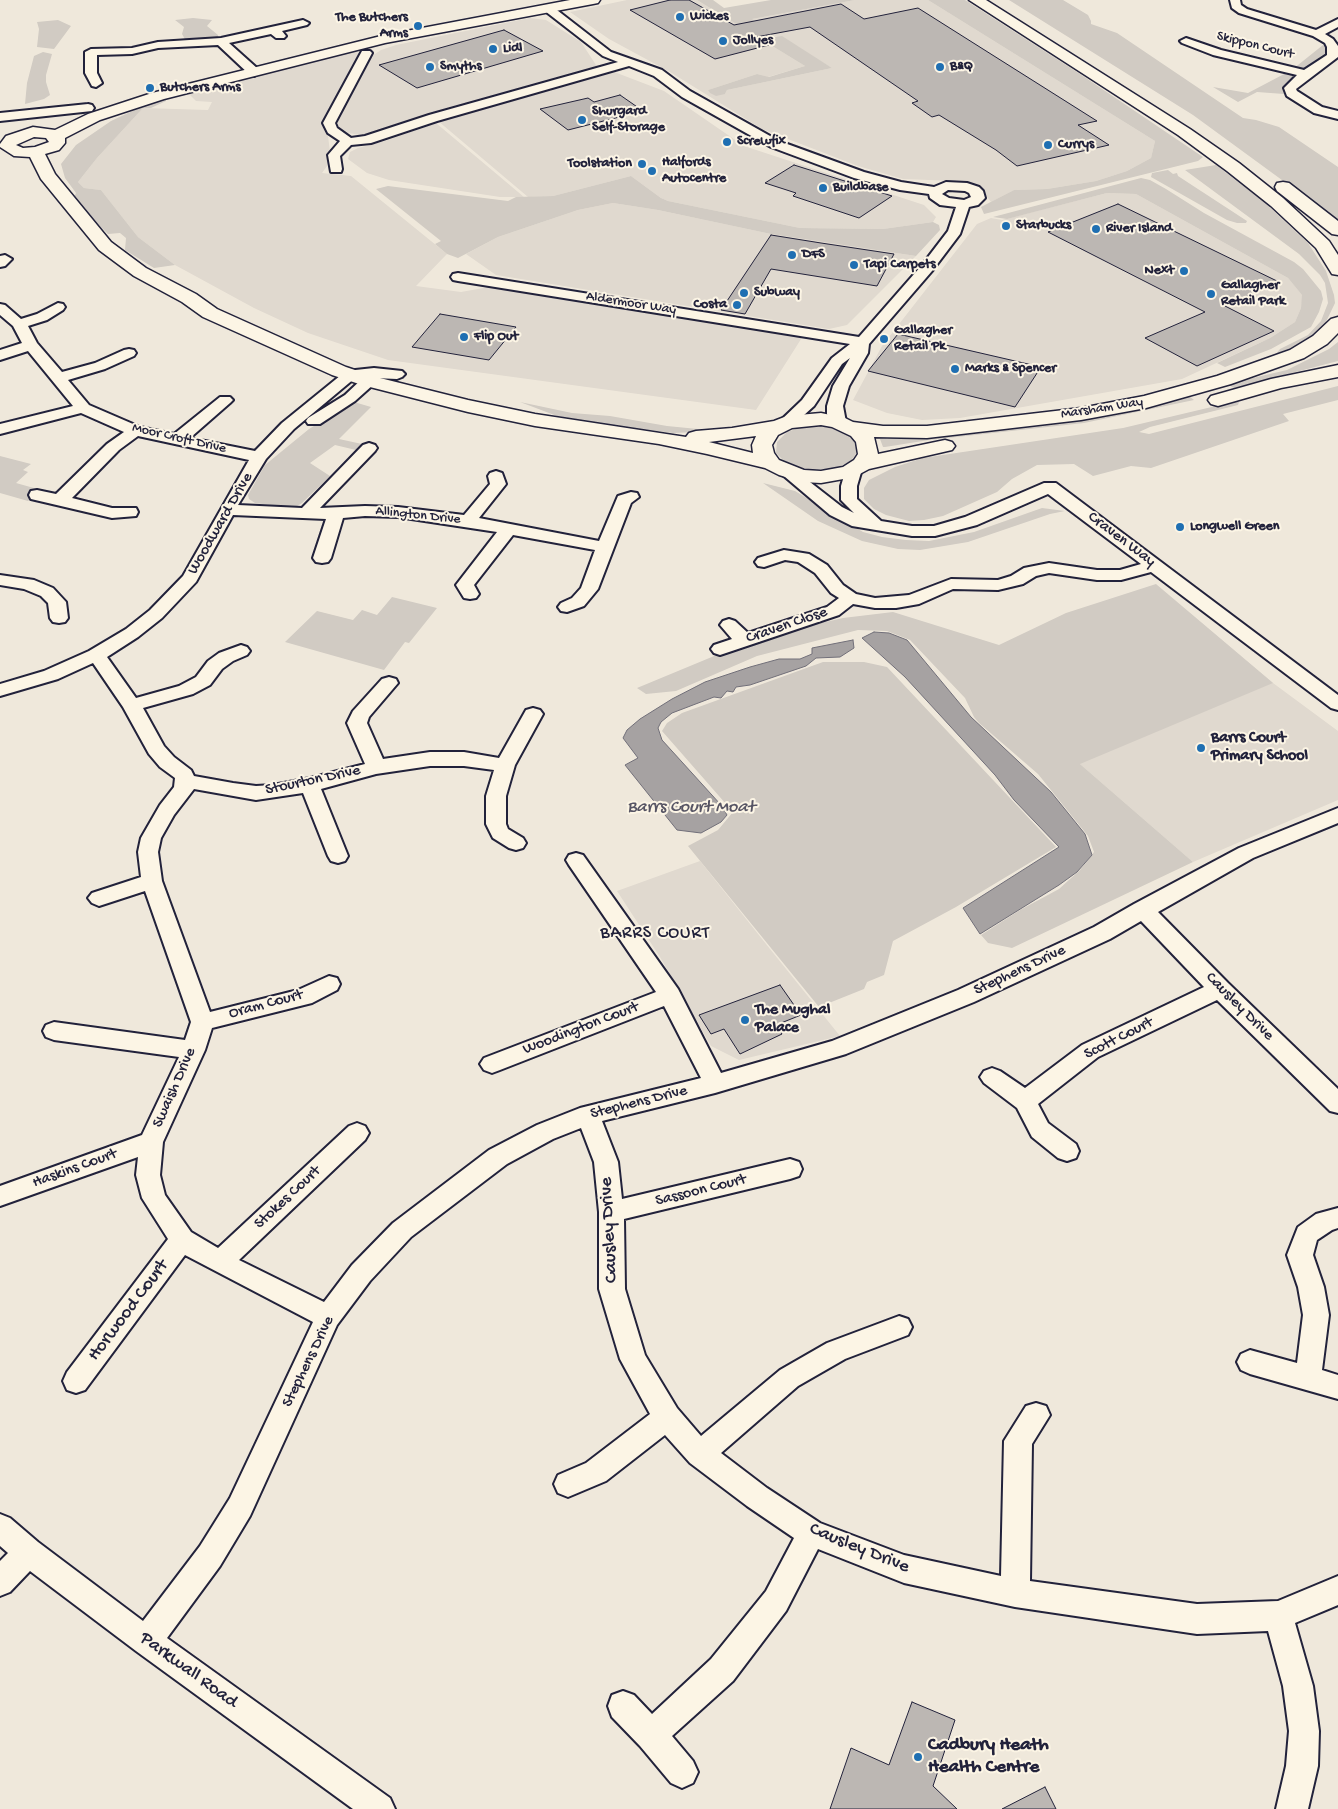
<!DOCTYPE html>
<html>
<head>
<meta charset="utf-8">
<style>
  body { margin:0 }
  canvas { display:block; background:#efe8db }
</style>
</head>
<body>
<canvas width="1338" height="1809"></canvas>
<script>
const c = document.querySelector('canvas').getContext('2d');
c.lineJoin = 'round';
function paint(path, color) { c.fillStyle = color; c.fill(path, 'evenodd'); }
const toPath = rows => new Path2D(rows.map(r => 'M' + r).join(''));
function strokePath(path, color, width, dash) { c.strokeStyle = color; c.lineWidth = width; c.lineCap = dash ? 'butt' : 'round'; c.setLineDash(dash || []); c.stroke(path); }
function drawText(font, color, halo, rows, align = 'center') {
  c.font = font + ' "Gochi Hand",sans-serif'; c.lineWidth = 4; c.setLineDash([]); c.textBaseline = 'middle'; c.strokeStyle = halo; c.fillStyle = color; for (const [text, x, y, turn = 0] of rows) {
    c.save(); c.translate(x, y); c.rotate((+turn || 0) * Math.PI / 180); c.textAlign = isNaN(turn) ? turn : align; if (halo) c.strokeText(text, 0, 0); c.fillText(text, 0, 0); c.restore();
  }
}
const built = toPath([
  [627,0,697,0,805,66,768,77,757,74,708,90,725,94,727,90,832,68,777,37,751,19,855,0,928,0,1155,141,1151,158,1127,171,1096,181,1047,189,1014,190,991,202,979,186,956,181,903,179,858,166,762,129,670,72,609,39,570,12],
  [530,18,546,20,581,42,596,65,664,91,744,146,924,205,936,217,933,222,883,229,800,228,668,201,661,198,631,176,553,196,528,197,431,115,367,136,342,132,338,129,338,116,372,56,381,50,396,45],
  [354,51,361,54,323,125,328,136,330,152,327,166,322,173,351,176,447,254,416,286,461,292,489,287,803,336,756,410,388,360,308,333,254,308,175,265,138,237,101,190,84,188,78,182,97,158,143,108,208,110,212,102,196,101,188,93],
  [436,123,524,197,500,197,389,180,367,173,348,159,350,152,358,148,385,141],
  [1107,193,1136,194,1288,278,1303,296,1301,308,1295,322,1270,338,1182,379,960,418,922,420,887,413,853,400,882,346,977,224,991,218,1002,220],
  [613,203,658,210,771,234,916,256,847,325,829,329,496,275,466,254,498,237,578,210],
  [1185,609,1273,683,1338,731,1338,800,1193,862,1080,764],
  [700,861,770,949,840,1036,739,1060,711,1046,660,957,617,891]
]);
const green = toPath([
  [697,0,713,0,724,8,771,0,855,0,752,19,776,37,782,36,832,68,727,90,725,94,716,96,710,93,708,90,757,74,769,77,805,66],
  [928,0,965,0,1080,74,1203,157,1198,161,984,214,981,207,1014,190,1047,189,1096,181,1127,171,1151,158,1155,141],
  [1009,0,1063,0,1088,15,1091,21,1091,24,1117,33,1243,118,1256,120,1279,127,1338,167,1338,221,1193,115],
  [193,18,212,20,207,26,218,35,218,37,186,41,182,34,184,27,175,20],
  [58,20,71,26,54,49,37,47,39,29,37,22],
  [1323,45,1328,47,1329,54,1326,56,1309,69,1293,69],
  [43,52,52,54,46,75,46,82,50,95,44,99,25,104,27,83,34,56],
  [1286,73,1295,76,1283,88,1284,94,1257,92,1238,102,1213,87,1248,93],
  [166,99,166,101,151,108,143,108,97,158,78,182,84,188,101,190,138,237,175,265,154,268,125,250,126,238,120,233,108,234,73,200,76,193,65,178,61,164,76,145,111,121,143,106],
  [1216,165,1264,202,1308,243,1326,271,1334,295,1335,303,1324,326,1315,334,1302,343,1276,354,1280,349,1308,335,1321,321,1328,303,1325,283,1320,275,1299,254,1185,170],
  [1168,170,1173,174,1177,173,1178,176,1247,221,1246,223,1237,223,1227,220,1151,177,1152,173],
  [631,176,661,198,668,201,800,228,883,229,933,222,939,225,940,230,916,256,771,234,658,210,613,203,578,210,498,237,458,258,447,254,435,244,441,241,376,189,388,186,508,201,516,197,553,196],
  [1141,178,1150,180,1166,189,1204,213,1294,262,1303,269,1321,291,1323,299,1319,312,1311,327,1271,349,1225,367,1217,363,1270,338,1295,322,1301,308,1302,295,1288,278,1136,194,1107,193,1007,219,993,217],
  [1338,342,1338,361,1234,388,1227,384,1287,370,1329,349],
  [1338,386,1338,400,1283,414,1289,421,1151,468,1131,466,1093,476,1074,464,1037,465,1012,479,997,492,943,516,924,520,909,521,886,515,874,509,864,499,864,488,869,480,895,467,923,458,1123,428,1237,401,1239,402,1238,405,1150,427,1139,432,1149,434],
  [1189,396,1194,400,1084,423,929,440,885,447,883,447,880,439,941,435,1144,407],
  [354,402,371,407,339,439,362,444,356,450,335,445,310,463,330,476,302,503,294,508,255,503,249,499,248,495,265,465,309,429],
  [520,402,572,413,610,416,667,426,718,431,673,433,609,425,557,416],
  [821,426,833,429,849,436,854,442,857,452,851,461,834,469,805,469,783,460,776,453,777,442,787,432,802,427],
  [0,456,31,464,23,470,28,472,16,483,41,490,28,501,0,493],
  [763,483,795,491,863,532,882,537,906,540,929,541,974,532,1042,508,1065,511,1050,514,968,542,920,550,898,549,862,541,818,521],
  [1156,584,1273,683,1080,764,1193,862,1012,948,988,943,981,935,1020,910,1059,889,1080,870,1094,852,1088,836,1038,774,979,723,974,717,965,698,910,640,887,631,858,630,757,656,676,691,646,694,637,688,760,637,843,618,893,612,999,645,1066,613],
  [392,597,437,608,409,643,405,642,384,670,285,642,317,611,353,620,362,610,377,615],
  [823,662,864,662,887,667,1056,847,956,907,893,941,884,975,867,982,864,989,819,1007,688,846,718,830,733,812,662,731,667,723,682,713]
]);
const water = toPath([
  [874,632,889,633,907,640,971,717,1051,792,1085,834,1092,855,1077,872,1059,885,980,934,963,908,1059,847,1014,800,995,775,905,677,862,638,874,632],
  [853,640,854,648,840,657,816,658,806,666,750,685,736,687,733,692,727,691,721,698,714,697,672,713,661,722,658,728,662,740,721,805,727,815,721,822,701,833,677,830,625,765,638,758,623,738,627,730,640,719,672,699,705,682,750,667,779,659,800,659,812,654,812,648,853,640]
]);
const building = toPath([
  [670,0,689,0,734,25,841,4,864,19,918,8,1097,121,1078,125,1109,145,1017,166,996,150,939,115,932,117,912,103,918,101,810,27,756,37,769,45,715,59,630,10,670,0],
  [504,30,543,51,417,88,379,65,504,30],
  [620,95,643,111,568,130,540,109,588,98,594,102,620,95],
  [794,165,892,196,859,218,793,196,796,193,765,183,794,165],
  [1118,204,1279,282,1225,306,1274,331,1197,366,1145,338,1205,312,1048,232,1118,204],
  [771,235,821,243,894,254,877,286,771,269,745,314,721,310,771,235],
  [440,314,516,327,489,360,412,347,440,314],
  [898,334,1041,367,1015,407,868,371,898,334],
  [780,985,801,1015,776,1025,782,1034,740,1054,724,1029,711,1034,699,1015,780,985],
  [912,1702,955,1720,933,1786,957,1809,830,1809,851,1748,889,1765,912,1702],
  [1045,1787,1056,1809,1002,1809,1045,1787]
]);
const minor = toPath([
  [1230,0,1240,0,1241,5,1247,9,1316,30,1338,19,1338,27,1325,34,1333,39,1338,46,1338,57,1296,89,1297,91,1322,107,1338,111,1338,119,1314,113,1287,96,1284,88,1297,75,1213,55,1182,43,1180,41,1186,38,1221,50,1304,70,1327,55,1327,47,1325,43,1313,36,1239,13,1232,8,1230,0],
  [549,6,553,7,611,52,662,70,690,91,779,141,864,172,901,182,934,187,946,182,967,183,979,187,983,191,985,198,978,205,969,207,960,234,932,271,869,344,868,353,849,386,843,406,846,422,844,425,832,425,827,414,827,406,833,386,850,358,842,364,814,406,793,425,787,427,781,425,779,422,802,400,832,358,850,344,458,281,453,280,451,277,453,274,458,273,859,337,922,265,948,231,956,207,940,205,930,198,929,194,900,190,854,178,771,147,682,97,654,76,629,66,437,121,371,143,351,145,340,156,342,169,341,172,331,172,328,155,340,141,328,133,323,123,362,51,370,51,372,53,335,123,337,128,351,138,365,136,429,115,618,62,603,56,545,11,543,9,545,7,549,6],
  [948,190,965,191,969,193,971,197,964,200,949,198,942,194,948,190],
  [303,20,309,23,307,25,282,31,286,36,284,38,276,38,271,34,229,43,258,69,260,72,254,76,250,75,218,45,158,48,132,54,97,55,97,73,102,83,96,87,92,86,85,73,85,52,91,49,132,48,158,42,221,38,303,20],
  [88,104,92,105,94,108,92,111,0,121,0,113,88,104],
  [5,255,12,259,5,266,0,267,0,256,5,255],
  [58,303,63,304,65,307,63,310,47,320,28,326,37,343,62,372,95,363,124,350,129,349,134,350,136,353,134,356,105,369,68,380,89,405,140,427,174,434,220,397,230,397,233,400,230,403,190,438,255,451,282,423,346,371,374,368,402,371,405,374,402,377,397,379,374,378,377,381,374,384,355,401,320,424,308,424,306,421,308,418,345,395,363,378,355,378,294,429,266,459,238,505,302,508,363,445,369,443,375,445,377,448,375,451,320,508,365,506,398,507,464,515,490,484,488,476,490,473,496,471,502,473,506,484,479,518,599,541,618,496,631,492,637,493,639,497,631,503,598,589,584,606,567,612,561,611,558,607,561,603,572,598,581,588,595,550,513,535,474,585,479,594,476,598,470,599,464,598,456,585,497,532,398,517,365,516,343,518,331,558,328,562,322,563,316,562,313,558,326,519,233,515,196,582,162,618,138,637,107,657,136,698,179,686,196,677,208,661,219,653,241,645,247,647,250,651,247,655,233,661,222,669,210,685,193,694,143,708,164,746,174,757,191,770,194,776,233,783,256,786,273,785,310,778,365,764,347,723,353,711,382,679,389,677,396,679,398,683,369,717,367,723,383,759,430,752,464,752,499,758,526,710,533,708,540,710,543,714,515,765,506,796,506,824,508,829,523,838,526,843,523,848,516,850,509,848,493,838,486,824,486,796,494,770,464,766,430,766,376,774,321,789,348,856,345,861,338,863,331,861,328,856,303,793,256,800,194,789,174,815,161,838,158,852,162,881,210,1012,298,990,329,976,337,978,340,984,337,990,312,1003,212,1028,205,1050,163,1142,160,1175,165,1195,191,1232,218,1248,349,1126,357,1123,365,1126,369,1133,365,1140,239,1260,324,1302,352,1265,393,1223,489,1150,537,1125,580,1108,701,1078,664,1006,500,1070,492,1073,484,1070,480,1064,484,1058,656,992,569,865,566,860,569,855,576,853,583,855,678,989,721,1073,832,1041,958,990,1094,927,1134,904,1239,848,1338,808,1338,823,1253,858,1158,912,1228,983,1338,1089,1338,1113,1330,1111,1217,1000,1098,1057,1038,1104,1048,1123,1076,1144,1079,1151,1076,1158,1067,1161,1058,1158,1032,1137,1017,1108,984,1083,980,1077,984,1071,992,1068,1000,1071,1025,1088,1082,1045,1204,987,1141,921,1110,939,974,1002,846,1054,715,1093,602,1121,618,1162,622,1199,790,1159,799,1162,802,1169,799,1176,790,1179,624,1219,625,1289,645,1355,677,1408,701,1436,780,1370,827,1343,899,1316,908,1319,912,1327,908,1335,845,1359,798,1386,721,1453,767,1488,820,1523,904,1555,1001,1576,1004,1441,1026,1406,1036,1403,1046,1406,1050,1415,1032,1444,1030,1581,1197,1604,1278,1601,1338,1576,1338,1605,1295,1623,1313,1686,1319,1731,1318,1766,1308,1809,1276,1809,1286,1766,1289,1731,1283,1686,1268,1631,1197,1634,1015,1607,904,1583,818,1549,786,1611,733,1681,672,1736,693,1761,698,1772,693,1783,682,1788,671,1783,640,1746,612,1717,608,1706,612,1695,623,1691,634,1695,652,1714,711,1659,766,1591,794,1538,747,1506,690,1463,665,1435,606,1481,568,1497,558,1493,554,1484,558,1475,586,1463,650,1414,620,1359,599,1289,599,1212,594,1162,581,1128,553,1139,507,1164,411,1237,370,1281,337,1325,250,1516,220,1566,167,1638,390,1798,395,1809,353,1809,136,1651,30,1571,10,1592,0,1596,0,1561,8,1553,0,1546,0,1514,10,1518,38,1542,143,1621,200,1546,230,1498,313,1322,185,1255,85,1390,76,1393,67,1390,63,1381,67,1372,168,1239,142,1198,136,1175,138,1157,0,1206,0,1186,142,1135,179,1057,54,1040,46,1037,43,1031,46,1025,54,1022,185,1040,191,1022,145,891,99,906,92,903,88,898,92,893,141,877,138,852,141,838,160,805,174,787,175,778,160,767,149,754,123,707,93,663,58,679,0,696,0,684,44,671,89,651,126,629,150,610,183,576,249,460,138,436,119,450,72,498,112,508,136,508,138,512,136,516,112,518,31,499,29,495,31,491,37,490,56,494,107,444,124,432,81,413,0,434,0,424,73,406,28,351,0,360,0,350,22,343,13,326,0,315,0,304,5,305,21,319,37,314,58,303],
  [854,464,860,466,862,469,857,486,857,499,881,521,912,526,934,526,965,517,1044,483,1056,483,1338,695,1338,710,1331,708,1151,572,1121,580,1097,580,1049,573,1036,576,1023,584,998,590,953,589,919,604,896,608,875,608,853,604,839,615,726,653,720,655,714,653,711,649,714,645,732,639,720,625,723,621,729,619,735,621,748,633,827,607,839,598,831,593,815,573,798,562,785,560,764,567,758,566,755,562,758,558,784,550,809,554,827,565,843,585,856,594,875,598,909,595,951,579,998,580,1011,576,1024,568,1049,563,1097,570,1120,570,1141,564,1048,494,977,525,935,536,912,536,852,526,830,515,778,471,780,468,792,468,842,507,854,513,841,500,841,486,846,469,848,466,854,464],
  [0,575,34,580,53,588,66,602,68,618,65,622,59,623,53,622,50,618,48,603,41,596,24,589,0,585,0,575],
  [1338,1208,1338,1228,1332,1230,1317,1240,1313,1255,1324,1287,1329,1315,1322,1370,1338,1375,1338,1399,1250,1374,1241,1370,1237,1362,1241,1354,1250,1350,1297,1363,1303,1315,1298,1287,1287,1255,1298,1227,1316,1214,1338,1208]
]);
const major = toPath([
  [570,0,600,0,598,3,593,4,385,43,164,99,100,120,65,138,65,143,59,150,45,154,55,174,111,242,146,268,196,294,217,309,346,367,376,377,468,400,535,414,686,437,689,433,696,431,732,428,774,421,787,416,821,413,845,418,853,422,883,426,927,426,1081,408,1144,396,1217,376,1290,350,1313,336,1331,319,1338,317,1338,333,1327,344,1304,358,1231,384,1146,408,1081,420,927,438,874,437,878,454,945,440,952,442,955,446,952,450,869,469,856,476,849,478,821,483,802,482,779,475,765,468,707,454,659,444,535,426,468,412,362,385,332,375,203,317,182,302,134,276,99,250,41,179,30,157,14,156,0,147,0,144,6,136,33,127,55,130,88,114,152,93,385,35,570,0],
  [34,137,46,138,49,142,35,147,23,148,16,145,34,137],
  [821,425,832,427,851,436,856,442,858,454,854,460,843,467,821,471,804,470,779,460,774,453,772,445,778,435,792,428,821,425],
  [756,436,752,445,753,453,709,442,756,436],
  [1338,365,1338,377,1281,388,1218,406,1211,404,1208,400,1211,396,1271,379,1338,365]
]);
const highway = toPath([
  [969,0,986,0,1190,129,1239,163,1283,198,1329,241,1338,255,1338,275,1332,274,1316,248,1271,206,1227,171,1178,135,969,0],
  [1283,182,1289,183,1338,221,1338,235,1332,234,1277,191,1275,187,1277,183,1283,182]
]);
const markers = [
  [680,17,5,"#1f6fb2"],
  [418,26,5,"#1f6fb2"],
  [723,41,5,"#1f6fb2"],
  [493,49,5,"#1f6fb2"],
  [430,67,5,"#1f6fb2"],
  [940,67,5,"#1f6fb2"],
  [150,88,5,"#1f6fb2"],
  [582,120,5,"#1f6fb2"],
  [727,142,5,"#1f6fb2"],
  [1048,145,5,"#1f6fb2"],
  [642,164,5,"#1f6fb2"],
  [652,171,5,"#1f6fb2"],
  [823,188,5,"#1f6fb2"],
  [1006,226,5,"#1f6fb2"],
  [1096,229,5,"#1f6fb2"],
  [792,255,5,"#1f6fb2"],
  [854,265,5,"#1f6fb2"],
  [1184,271,5,"#1f6fb2"],
  [744,293,5,"#1f6fb2"],
  [1211,294,5,"#1f6fb2"],
  [737,305,5,"#1f6fb2"],
  [464,337,5,"#1f6fb2"],
  [884,339,5,"#1f6fb2"],
  [955,369,5,"#1f6fb2"],
  [1180,527,5,"#1f6fb2"],
  [1201,748,5,"#1f6fb2"],
  [745,1020,5,"#1f6fb2"],
  [918,1757,5,"#1f6fb2"]
];
const farPoinames = [
  ["Wickes",690,17],
  ["The Butchers",408,18,"right"],
  ["Arms",408,34,"right"],
  ["Jollyes",733,41],
  ["Lidl",503,49],
  ["Smyths",440,67],
  ["B&Q",950,67],
  ["Butchers Arms",160,88],
  ["Shurgard",592,112],
  ["Self-Storage",592,128],
  ["Screwfix",737,142],
  ["Currys",1058,145],
  ["Halfords",662,163],
  ["Autocentre",662,179],
  ["Toolstation",632,164,"right"],
  ["Buildbase",833,188],
  ["Starbucks",1016,226],
  ["River Island",1106,229],
  ["DFS",802,255],
  ["Tapi Carpets",864,265],
  ["Next",1174,271,"right"],
  ["Gallagher",1221,286],
  ["Retail Park",1221,302],
  ["Subway",754,293],
  ["Costa",727,305,"right"],
  ["Gallagher",894,331],
  ["Retail Pk",894,347],
  ["Flip Out",474,337],
  ["Marks & Spencer",965,369],
  ["Longwell Green",1190,527]
];
const farStreetnames = [
  ["Skippon Court",1255,46,14],
  ["Aldermoor Way",631,304,9],
  ["Marsham Way",1102,409,-9],
  ["Moor Croft Drive",179,439,13],
  ["Allington Drive",418,516,6]
];
const streetNames = [
  ["Woodward Drive",221,524,-60],
  ["Craven Way",1121,540,37],
  ["Craven Close",787,626,-19],
  ["Stourton Drive",313,781,-12],
  ["Stephens Drive",1020,971,-25],
  ["Oram Court",266,1005,-15],
  ["Causley Drive",1239,1007,45],
  ["Woodington Court",581,1029,-21],
  ["Scott Court",1119,1039,-27],
  ["Swaish Drive",175,1088,-66],
  ["Stephens Drive",639,1103,-14],
  ["Haskins Court",75,1169,-20],
  ["Sassoon Court",701,1191,-14],
  ["Stokes Court",288,1198,-43],
  ["Stephens Drive",309,1362,-64]
];
const poiNames = [
  ["Barrs Court",1211,739],
  ["Primary School",1211,757],
  ["The Mughal",755,1011],
  ["Palace",755,1029]
];
const waterNames = [
  ["Barrs Court Moat",691,808]
];
const neighbourhoodNames = [
  ["BARRS COURT",655,934]
];
const nearStreetnames = [
  ["Causley Drive",610,1230,-93],
  ["Horwood Court",129,1311,-53],
  ["Causley Drive",859,1549,22],
  ["Parkwall Road",188,1671,36]
];
const nearPoinames = [
  ["Cadbury Heath",928,1746],
  ["Health Centre",928,1768]
];
paint(built, '#e0d9cf');
paint(green, '#d1cbc3');
paint(water, '#a6a2a2');
strokePath(water, '#716f79', 1);
paint(building, '#bcb7b3');
strokePath(building, '#22223b', 1);
strokePath(minor, '#22223b', 4);
strokePath(major, '#22223b', 3);
strokePath(highway, '#22223b', 3);
paint(minor, '#fcf5e5');
paint(major, '#fcf5e5');
paint(highway, '#fcf5e5');
for (const [x, y, r, color] of markers) { const dot = new Path2D(); dot.arc(x, y, r, 0, 2 * Math.PI); c.fillStyle = color; c.fill(dot); strokePath(dot, '#fcf5e5', 2); }
drawText('bold 14px', '#22223b', '#fcf5e5', farPoinames, 'left');
drawText('14px', '#22223b', '#fcf5e5', farStreetnames);
drawText('16px', '#22223b', '#fcf5e5', streetNames);
drawText('bold 16px', '#22223b', '#fcf5e5', poiNames, 'left');
drawText('italic 18px', '#575564', '#fcf5e5', waterNames);
c.letterSpacing = '1px';
drawText('18px', '#22223b', '#fcf5e5', neighbourhoodNames);
c.letterSpacing = '0px';
drawText('19px', '#22223b', '#fcf5e5', nearStreetnames);
drawText('bold 19px', '#22223b', '#fcf5e5', nearPoinames, 'left');
</script>
</body>
</html>
